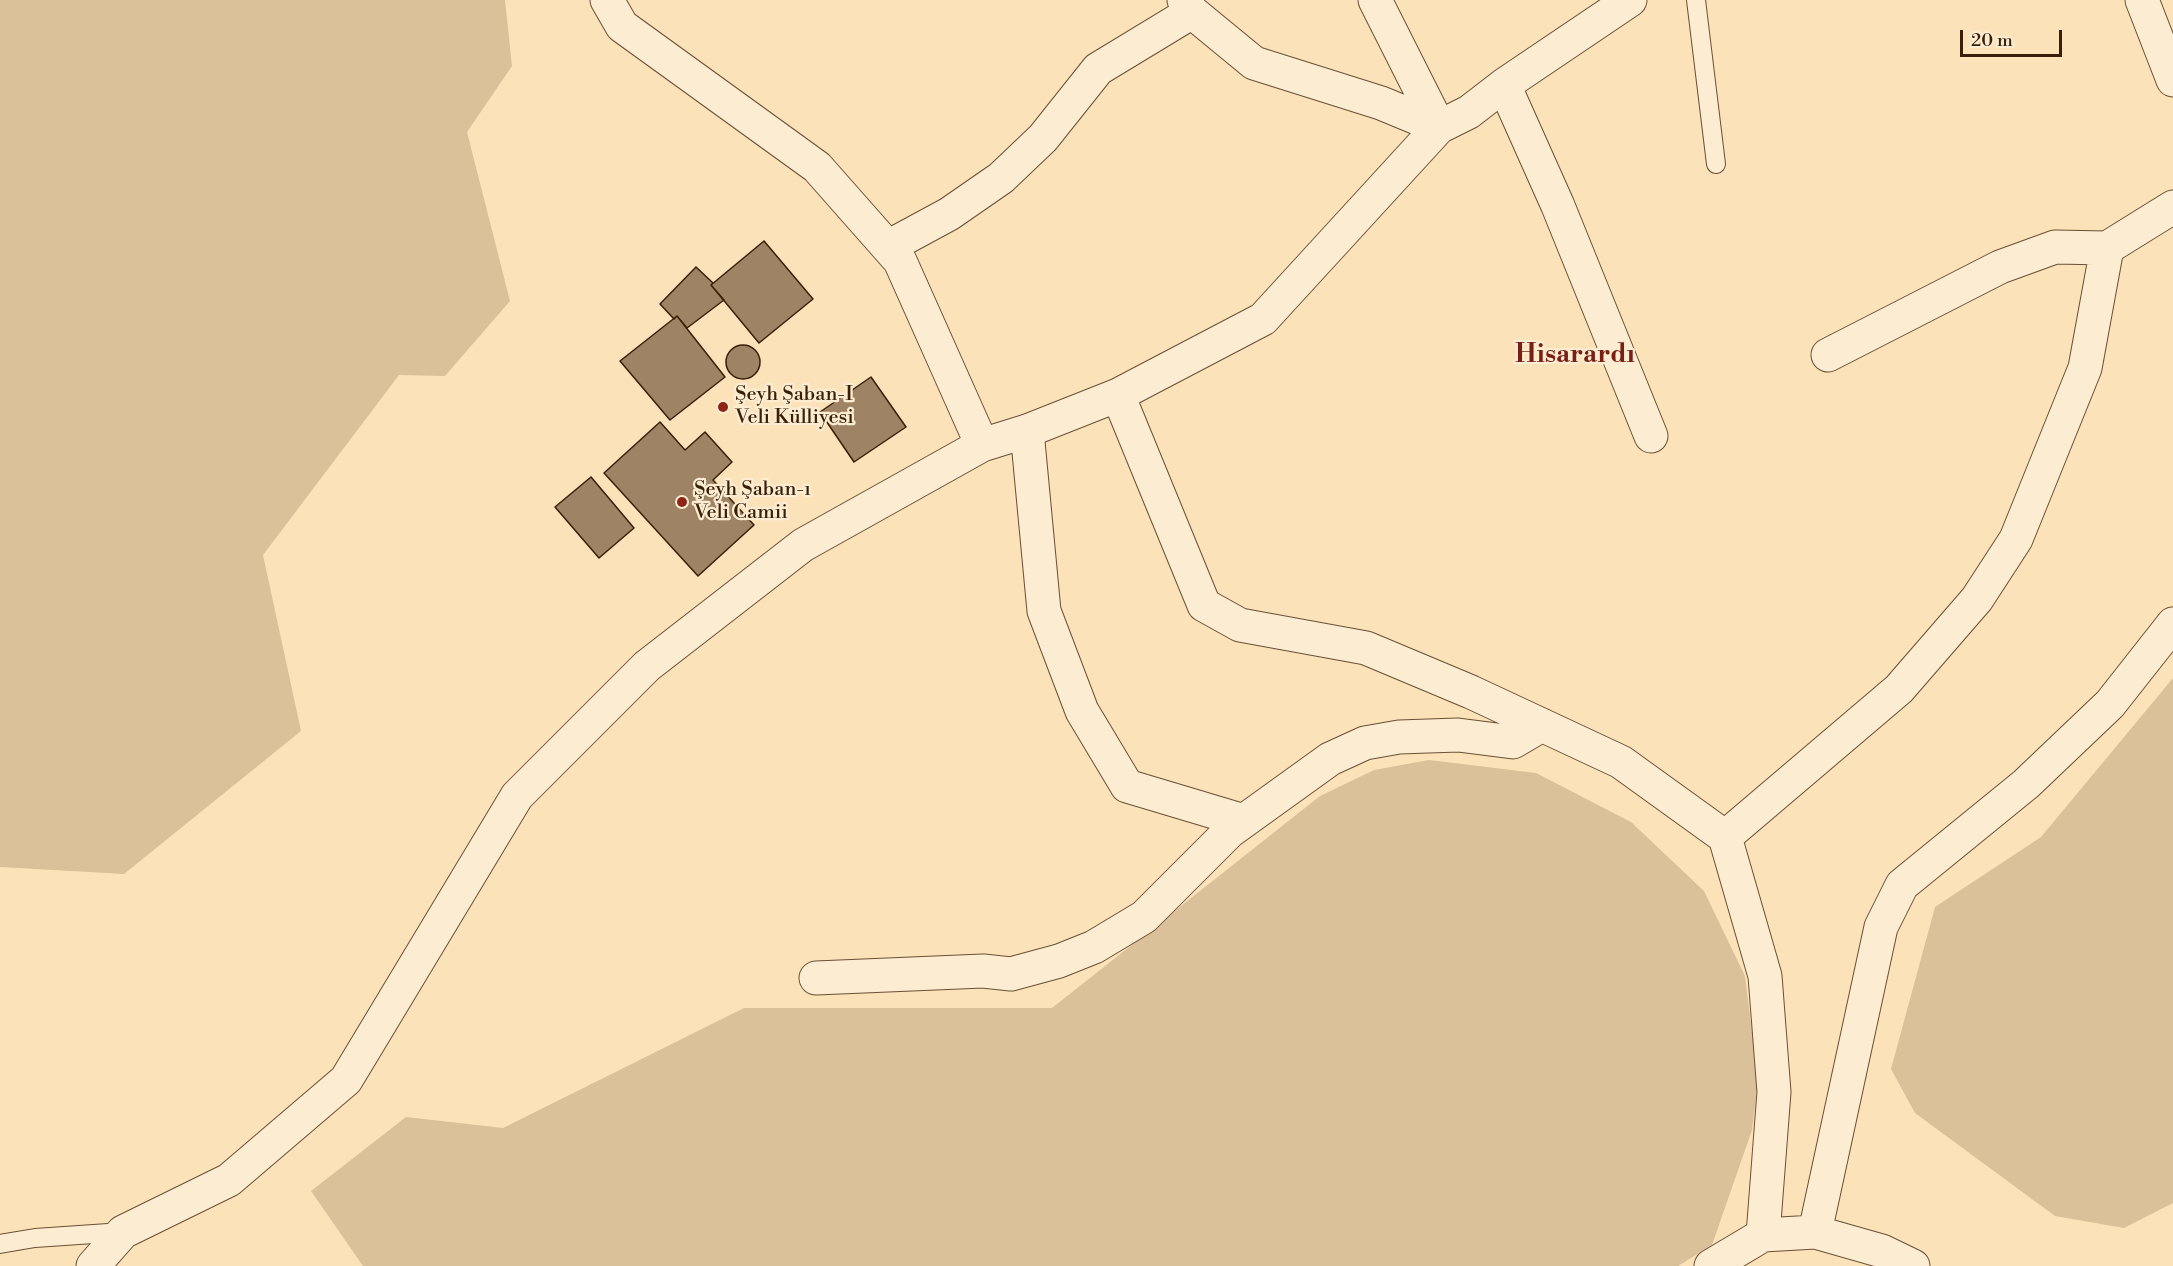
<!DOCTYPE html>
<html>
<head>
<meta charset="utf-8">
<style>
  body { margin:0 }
  #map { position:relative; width:2173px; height:1266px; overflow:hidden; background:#fbe2b8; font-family:"Libre Bodoni",serif }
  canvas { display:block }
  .scale { position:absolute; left:1960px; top:30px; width:102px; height:27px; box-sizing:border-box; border:3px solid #391f08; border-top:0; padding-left:8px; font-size:18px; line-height:21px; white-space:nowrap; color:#391f08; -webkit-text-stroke:4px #fcecd1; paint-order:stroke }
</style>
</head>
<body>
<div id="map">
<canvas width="2173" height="1266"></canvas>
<div class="scale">20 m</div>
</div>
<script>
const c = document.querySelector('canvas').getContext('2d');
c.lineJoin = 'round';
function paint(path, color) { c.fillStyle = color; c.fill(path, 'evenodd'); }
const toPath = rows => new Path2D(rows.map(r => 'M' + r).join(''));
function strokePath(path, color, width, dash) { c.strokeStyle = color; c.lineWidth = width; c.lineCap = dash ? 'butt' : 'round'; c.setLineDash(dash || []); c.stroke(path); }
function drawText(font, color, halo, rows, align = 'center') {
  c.font = font + ' "Libre Bodoni",serif'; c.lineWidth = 4.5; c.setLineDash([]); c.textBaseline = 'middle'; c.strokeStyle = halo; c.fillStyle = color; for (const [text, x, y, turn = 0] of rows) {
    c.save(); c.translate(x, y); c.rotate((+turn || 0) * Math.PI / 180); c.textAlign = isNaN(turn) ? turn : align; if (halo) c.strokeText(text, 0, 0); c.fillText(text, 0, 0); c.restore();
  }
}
const green = toPath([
  [0,0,505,0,512,66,467,132,510,301,445,376,399,375,263,555,301,731,124,874,0,867],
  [2173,678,2173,1203,2124,1228,2055,1216,1915,1113,1891,1069,1935,907,2041,837],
  [1429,760,1536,773,1631,822,1704,891,1745,976,1758,1082,1752,1130,1712,1245,1678,1266,363,1266,311,1191,406,1117,503,1128,744,1008,1052,1008,1320,796,1374,770]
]);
const building = toPath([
  [764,241,813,299,759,343,711,285,764,241],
  [696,267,713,283,711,285,724,300,687,328,677,316,674,319,660,304,696,267],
  [677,316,725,377,670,420,620,361,677,316],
  '726 362a17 17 0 1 1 34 0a17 17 0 1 1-34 0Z',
  [871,377,906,427,854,462,820,412,871,377],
  [660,422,685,450,705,432,732,462,713,480,754,525,698,576,604,473,660,422],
  [591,477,634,528,599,558,555,507,591,477]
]);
const lane = toPath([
  [1696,0,1716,164],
  [0,1244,35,1238,123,1232]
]);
const street = toPath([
  [607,0,622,26,817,167,900,261,982,445],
  [1184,0,1192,12,1254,63,1381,103,1439,127],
  [1375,0,1439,127],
  [2142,0,2173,80],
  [1504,85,1558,206,1651,436],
  [888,247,949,214,1001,178,1043,138,1098,69,1192,12],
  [1828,355,2000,267,2055,247,2107,248,2173,207],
  [1118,395,1204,605,1240,625,1366,648,1471,692,1621,762,1725,837,1765,976,1774,1092,1763,1235],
  [1027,431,1044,611,1082,711,1127,786,1244,821],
  [1725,837,1899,689,1977,599,2016,539,2085,368,2107,248],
  [816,978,983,971,1011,974,1059,961,1094,947,1144,917,1230,831,1330,759,1365,743,1399,737,1458,735,1513,742,1542,725],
  [1815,1232,1881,927,1902,885,2026,784,2110,704,2173,624],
  [93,1266,123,1232,229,1180,346,1080,517,796,647,666,803,545,982,445,1027,431,1118,395,1263,319,1439,127,1469,112,1504,85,1630,0],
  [1711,1266,1763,1235,1815,1232,1882,1251,1913,1266]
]);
const markers = [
  [723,407,6,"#8f2418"],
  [682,502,6,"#8f2418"]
];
const poiNames = [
  ["Şeyh Şaban-I",735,395],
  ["Veli Külliyesi",735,418],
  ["Şeyh Şaban-ı",694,490],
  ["Veli Camii",694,513]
];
const districtNames = [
  ["Hisarardı",1575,356]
];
paint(green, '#dac19a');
paint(building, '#9e8464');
strokePath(building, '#391f08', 1.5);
strokePath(lane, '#6a5034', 20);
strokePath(street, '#6a5034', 35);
strokePath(lane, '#fcecd1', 18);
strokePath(street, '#fcecd1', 33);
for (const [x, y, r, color] of markers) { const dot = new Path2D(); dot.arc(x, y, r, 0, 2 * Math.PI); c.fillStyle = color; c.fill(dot); strokePath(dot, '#fcecd1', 2); }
drawText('20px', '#391f08', '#fcecd1', poiNames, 'left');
drawText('bold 26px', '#7a1f14', '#fcecd1', districtNames);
</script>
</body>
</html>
